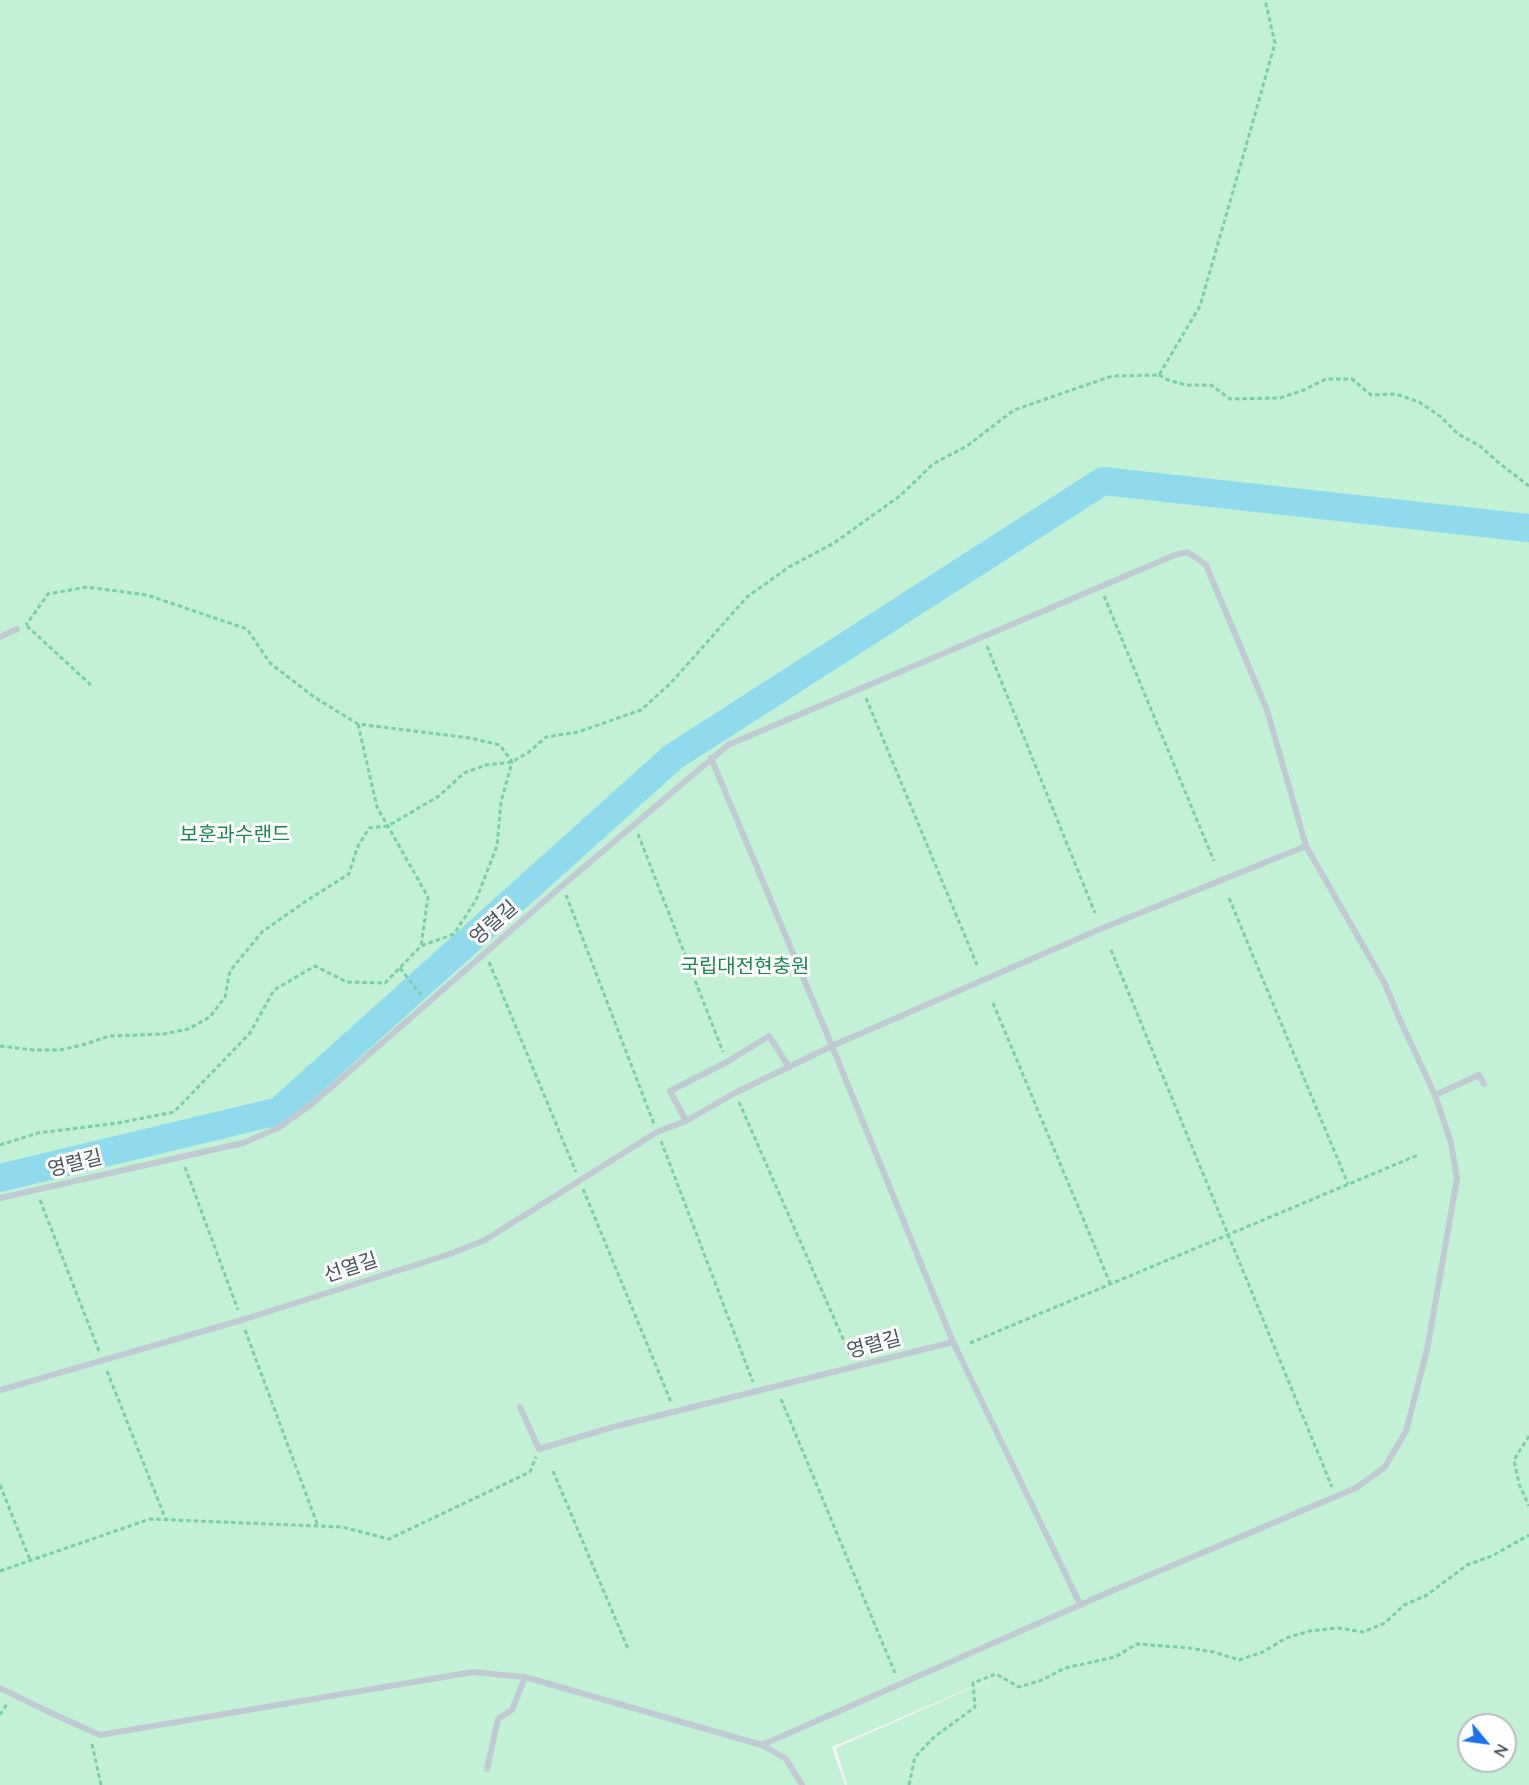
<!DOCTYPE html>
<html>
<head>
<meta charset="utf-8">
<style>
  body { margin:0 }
  #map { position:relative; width:1529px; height:1785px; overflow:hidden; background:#f5f3f3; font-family:Quicksand,sans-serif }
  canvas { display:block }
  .north { position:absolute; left:1457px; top:1713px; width:60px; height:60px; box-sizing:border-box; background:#fff; border:2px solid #b7bbc0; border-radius:50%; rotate:119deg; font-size:16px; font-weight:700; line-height:24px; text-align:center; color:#4a5661 }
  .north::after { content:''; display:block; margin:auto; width:21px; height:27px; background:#1a73e8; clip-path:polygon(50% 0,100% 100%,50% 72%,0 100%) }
</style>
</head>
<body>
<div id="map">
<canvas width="1529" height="1785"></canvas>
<div class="north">N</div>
</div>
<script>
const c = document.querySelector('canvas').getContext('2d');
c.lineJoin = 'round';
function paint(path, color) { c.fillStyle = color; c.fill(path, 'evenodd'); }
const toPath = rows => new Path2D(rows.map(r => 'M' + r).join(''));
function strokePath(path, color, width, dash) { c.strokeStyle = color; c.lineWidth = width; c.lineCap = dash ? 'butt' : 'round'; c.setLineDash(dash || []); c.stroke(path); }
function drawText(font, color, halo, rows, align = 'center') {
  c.font = font + ' Quicksand,"Noto Sans KR",sans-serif'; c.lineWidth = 6; c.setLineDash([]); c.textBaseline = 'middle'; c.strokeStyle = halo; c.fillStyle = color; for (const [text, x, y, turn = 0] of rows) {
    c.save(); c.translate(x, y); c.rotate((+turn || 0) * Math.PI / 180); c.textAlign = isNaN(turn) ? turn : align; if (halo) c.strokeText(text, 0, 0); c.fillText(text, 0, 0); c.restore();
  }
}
const green = toPath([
  [0,0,1529,0,1529,1785,847,1785,836,1748,1017,1668,832,1747,845,1785,0,1785],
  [1469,1725,1505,1725,1505,1761,1469,1761]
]);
const river = toPath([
  [0,1178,279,1111,673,757,1103,481,1529,528]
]);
const path = toPath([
  [1159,375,1168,380,1186,385,1211,385,1230,399,1280,398,1304,390,1326,379,1352,379,1371,395,1396,394,1419,402,1440,416,1458,434,1480,446,1499,463,1529,486],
  [1104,596,1214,861],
  [27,626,93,687],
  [987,646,1095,913],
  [866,698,977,965],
  [358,724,377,807,428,897,421,946],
  [638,834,723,1052],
  [566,895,654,1124],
  [1229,898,1348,1184],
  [1111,950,1332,1487],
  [489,962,576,1172],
  [400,968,421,995],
  [993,1003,1110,1283],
  [0,1046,34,1050,60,1050,86,1044,109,1036,164,1034,188,1029,210,1017,225,997,230,971,262,932,306,901,349,874,357,848,369,828,388,826,439,796,464,773,486,765,512,762,529,752,546,737,578,732,641,710,670,684,747,597,789,567,834,543,901,495,933,464,967,446,1014,410,1112,376,1159,375,1200,306,1252,125,1275,43,1265,0],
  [739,1102,851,1357],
  [661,1141,753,1382],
  [0,1145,38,1133,118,1123,174,1112,250,1033,274,990,315,966,347,982,385,983,421,946,454,934,476,900,497,846,501,802,512,762,500,745,470,738,358,724,314,697,270,663,247,629,147,595,87,587,48,594,26,625],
  [185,1167,238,1310],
  [583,1189,671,1402],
  [40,1200,99,1351],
  [245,1330,318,1526],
  [970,1343,1418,1155],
  [107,1371,166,1520],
  [781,1399,895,1673],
  [1529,1436,1514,1460,1519,1484,1529,1506],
  [553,1471,629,1651],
  [0,1485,30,1560],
  [0,1571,150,1519,342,1527,389,1539,530,1472,536,1457],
  [0,1715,7,1704],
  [92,1744,101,1785],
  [909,1785,915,1757,933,1738,975,1707,973,1683,996,1674,1019,1687,1042,1680,1065,1668,1115,1657,1137,1644,1189,1648,1214,1652,1239,1660,1263,1652,1286,1638,1310,1631,1338,1628,1363,1632,1385,1623,1404,1605,1427,1595,1467,1565,1492,1556,1529,1535]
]);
const service = toPath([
  [0,637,17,629],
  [1435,1095,1479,1075,1484,1084],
  [686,1121,670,1091,727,1062,769,1036,789,1067],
  [0,1198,243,1143,278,1128,312,1104,563,885,728,745,1175,555,1187,552,1198,559,1206,565,1267,710,1306,846,1385,984,1400,1020,1435,1095,1451,1143,1457,1179,1427,1350,1406,1431,1385,1467,1356,1488,1107,1593,762,1745],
  [953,1342,1080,1604],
  [0,1390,242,1320,450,1254,485,1240,657,1132,686,1121,735,1093,832,1046,1098,930,1306,846],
  [520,1407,539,1449,613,1427,953,1342,832,1046,711,758],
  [0,1688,53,1714,100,1735,473,1672,502,1675,525,1677,762,1745,786,1759,802,1785],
  [487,1769,498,1719,512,1710,525,1677]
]);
const parkNames = [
  ["보훈과수랜드",235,835],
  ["국립대전현충원",745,967]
];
const streetNames = [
  ["영렬길",494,923,-41],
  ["영렬길",75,1164,-14],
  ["선열길",351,1268,-18],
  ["영렬길",874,1345,-15]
];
paint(green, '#c3f1d5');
strokePath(river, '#90daee', 28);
strokePath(path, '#7ad0a6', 3, [4.5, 3]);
strokePath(service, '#c1cad2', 6);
drawText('20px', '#17864f', '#fff', parkNames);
drawText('20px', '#4a5661', '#fff', streetNames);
</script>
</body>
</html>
